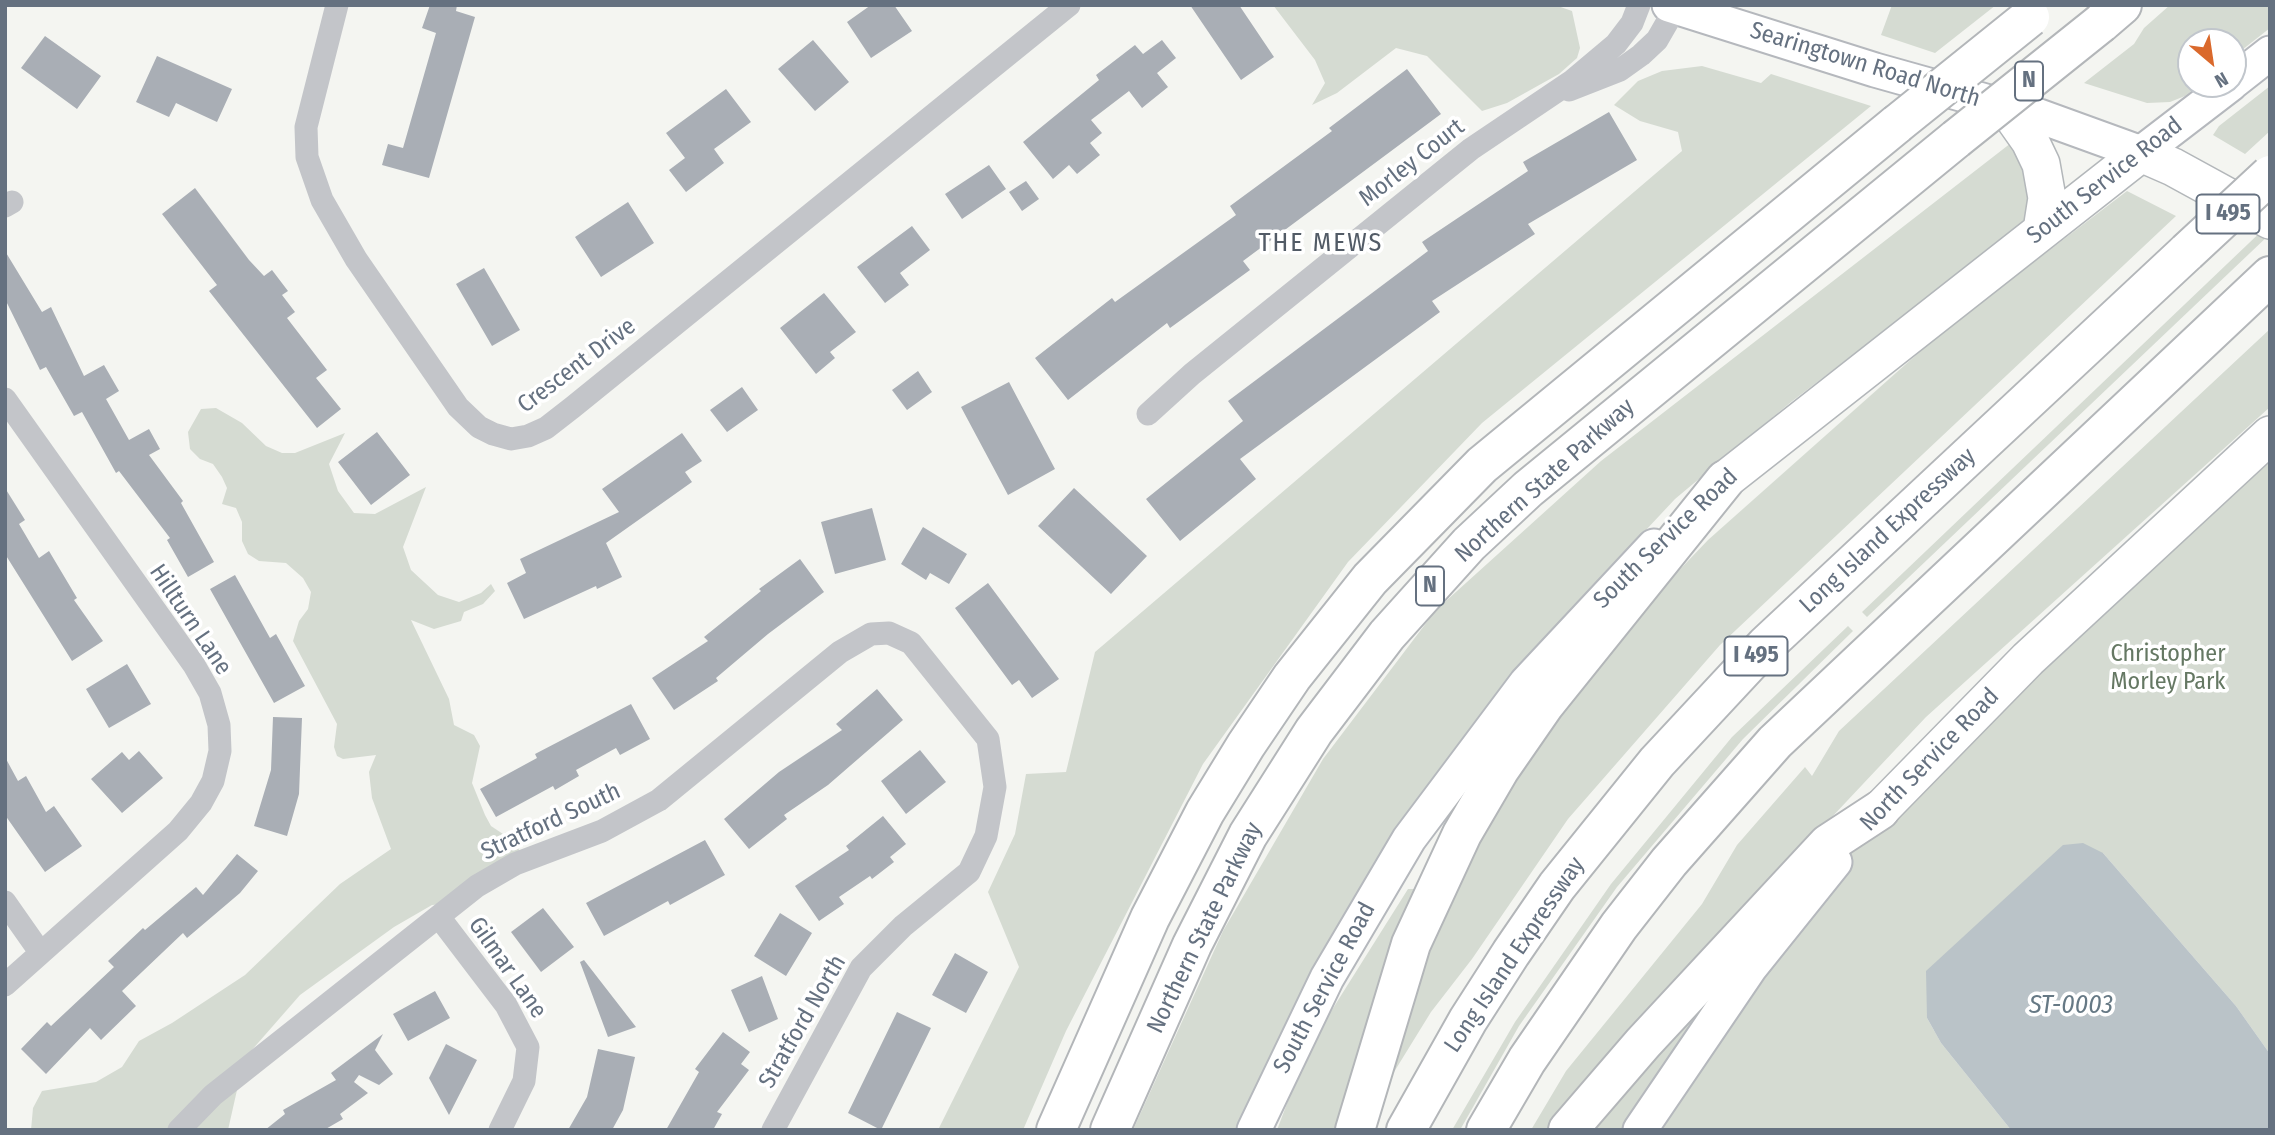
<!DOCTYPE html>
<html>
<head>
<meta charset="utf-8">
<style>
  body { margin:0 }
  #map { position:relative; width:2275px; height:1135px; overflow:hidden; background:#f4f5f1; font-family:"Fira Sans Condensed",sans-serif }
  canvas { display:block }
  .frame { position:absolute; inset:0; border:7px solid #657180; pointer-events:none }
  .north { position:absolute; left:2177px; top:28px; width:70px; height:70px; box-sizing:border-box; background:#fff; border:2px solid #c1c6cc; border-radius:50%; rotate:151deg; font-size:19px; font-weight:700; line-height:28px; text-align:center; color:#657180 }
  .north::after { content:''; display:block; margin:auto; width:24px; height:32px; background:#da692c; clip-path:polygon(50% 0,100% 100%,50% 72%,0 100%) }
</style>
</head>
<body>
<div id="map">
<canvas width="2275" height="1135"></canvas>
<div class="frame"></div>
<div class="north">N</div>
</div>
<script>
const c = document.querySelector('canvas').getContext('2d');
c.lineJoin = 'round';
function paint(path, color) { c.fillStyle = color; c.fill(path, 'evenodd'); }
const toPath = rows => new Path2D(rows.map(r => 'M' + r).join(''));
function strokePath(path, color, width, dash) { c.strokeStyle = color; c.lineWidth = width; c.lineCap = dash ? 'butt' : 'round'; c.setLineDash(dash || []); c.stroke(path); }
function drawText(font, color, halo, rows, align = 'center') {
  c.font = font + ' "Fira Sans Condensed",sans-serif'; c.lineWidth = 7; c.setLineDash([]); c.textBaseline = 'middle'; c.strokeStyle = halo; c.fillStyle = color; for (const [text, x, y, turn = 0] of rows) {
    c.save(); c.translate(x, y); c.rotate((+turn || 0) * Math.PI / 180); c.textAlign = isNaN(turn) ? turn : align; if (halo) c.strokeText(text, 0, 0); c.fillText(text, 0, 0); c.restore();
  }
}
const green = toPath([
  [1273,5,1555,5,1572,11,1580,48,1577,58,1559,74,1507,103,1482,111,1427,56,1396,48,1337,93,1312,105,1325,83,1315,60],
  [1892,5,1996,5,1935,53,1881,35],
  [2170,5,2270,5,2270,28,2233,57,2233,42,2191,42,2191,84,2200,84,2185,96,2170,102,2147,103,2084,83,2134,44,2144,28],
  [1702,66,1761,83,1771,74,1871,106,1482,423,1348,562,1203,764,1066,1031,1023,1130,938,1130,1019,967,988,892,1015,834,1026,774,1066,772,1095,652,1682,151,1678,132,1640,121,1614,105,1638,81,1662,71],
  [2270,86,2270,131,2245,154,2213,135,2219,126],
  [2011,143,2032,162,2027,222,1791,402,1675,499,1542,641,1417,802,1247,1130,1133,1130,1223,931,1323,759,1436,610,1601,461],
  [2127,191,2176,216,1720,645,1568,819,1472,959,1431,1012,1394,1072,1386,1070,1445,900,1520,754,1603,650,1708,540,1942,332],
  [2270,223,2270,234,2211,290,1867,617,1862,612],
  [2270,329,2270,407,1926,717,1752,902,1556,1130,1531,1130,1566,1071,1702,904,1737,845,1805,767,1812,776,1839,731],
  [216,408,242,423,266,446,282,453,295,453,345,433,329,464,338,491,354,513,375,514,426,487,403,547,411,570,438,595,459,602,481,593,491,584,495,591,483,604,464,612,461,621,434,629,411,620,449,699,454,725,474,735,480,746,472,783,485,815,491,826,515,842,520,852,456,903,432,905,394,927,300,995,244,1059,228,1130,31,1130,33,1108,42,1091,96,1082,122,1067,139,1041,172,1023,245,975,340,884,391,849,372,798,369,772,376,755,343,759,337,756,334,747,337,724,293,641,299,621,308,609,311,592,303,578,286,563,259,561,248,554,242,541,242,522,236,508,222,504,227,488,222,477,213,464,200,459,190,449,188,432,201,409],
  [2270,436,2270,1054,2236,1006,2103,853,1927,1018,1941,1043,2011,1130,1645,1130,1796,911,1885,809],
  [1848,626,1853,631,1743,739,1617,887,1519,1026,1460,1130,1452,1130,1515,1022,1611,884,1732,737],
  [1408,889,1419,889,1337,1130,1277,1130,1308,1048],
  [1708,1012,1630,1130,1595,1130,1684,1026]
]);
const water = toPath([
  [2083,843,2103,853,2236,1006,2270,1054,2270,1130,2011,1130,1941,1043,1927,1018,1926,971,2063,845]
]);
const building = toPath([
  [430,5,457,5,456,11,475,17,429,178,382,165,388,144,403,148,436,33,422,28],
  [871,5,894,5,912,31,871,58,847,22],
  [1190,5,1239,5,1274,57,1241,80],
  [45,36,101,76,77,109,21,68],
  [813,40,849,82,815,111,778,69],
  [1162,40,1176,58,1157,73,1168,87,1142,108,1129,91,1091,120,1102,133,1090,143,1100,155,1077,174,1069,165,1053,179,1023,142,1099,80,1096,75,1135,45,1143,54],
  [157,56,232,89,217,122,176,103,169,117,136,102],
  [1407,69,1441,114,1243,261,1250,270,1170,328,1167,323,1068,400,1035,358,1112,298,1115,302,1236,215,1230,206,1332,131,1329,128],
  [726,89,751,122,714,149,724,163,686,192,669,170,685,158,666,133],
  [1609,112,1637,160,1528,224,1535,234,1432,301,1440,312,1240,459,1256,479,1180,541,1146,499,1243,421,1228,401,1428,251,1422,242,1528,171,1523,162],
  [989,165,1006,189,962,219,945,194],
  [1026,181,1039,199,1022,211,1009,192],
  [195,188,249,260,264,276,272,270,288,291,282,295,295,312,287,318,327,370,316,378,341,409,317,428,209,291,217,285,162,214],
  [628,202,654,243,601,277,575,237],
  [912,226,930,250,900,273,909,285,885,303,857,267],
  [5,251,42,312,51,307,84,376,104,365,119,391,106,399,129,440,149,429,160,449,149,455,183,501,181,503,214,562,188,577,167,540,170,538,119,471,116,473,82,412,74,416,46,367,40,370,5,299],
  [484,268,520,330,492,346,456,284],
  [824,293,856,332,830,352,835,358,816,374,780,328],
  [918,371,932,392,907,410,892,390],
  [1009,382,1055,469,1008,495,961,407],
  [742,387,758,410,727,432,710,410],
  [377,432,410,475,371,505,338,462],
  [682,433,702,461,685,472,692,482,606,543,622,577,597,589,596,586,524,619,507,583,526,573,520,559,619,512,602,489],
  [5,488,25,520,19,524,39,558,49,551,77,598,74,600,103,641,72,661,5,554],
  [1074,488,1147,556,1111,594,1038,526],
  [872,508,886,560,835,574,821,522],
  [923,527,967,554,949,584,930,573,926,580,901,564],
  [800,559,824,592,768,634,716,678,718,681,674,710,652,678,708,641,704,637,761,591,759,589],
  [235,575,270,638,276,634,305,686,274,703,210,589],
  [988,583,1059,679,1032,698,1019,680,1012,685,955,608],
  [127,664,151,704,109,728,86,689],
  [877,689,903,720,828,785,784,815,787,819,749,849,724,819,779,772,842,730,836,724],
  [631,704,650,739,620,755,616,748,576,770,579,776,555,790,553,786,496,817,480,789,537,758,535,754],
  [273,717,302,718,299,794,287,836,254,826,271,770],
  [920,750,946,782,906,814,881,781],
  [139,751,163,778,122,813,91,779,122,752,129,760],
  [5,757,18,781,26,776,46,812,54,806,82,846,45,872,5,815],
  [883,816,906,844,890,857,894,862,872,879,870,876,839,897,844,904,819,921,795,886,849,850,846,846],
  [705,840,725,875,670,905,668,901,604,936,586,903],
  [237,854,258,871,240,893,187,938,183,933,122,991,136,1006,101,1040,90,1028,46,1074,21,1049,47,1022,51,1026,114,967,108,961,143,928,145,930,196,887,203,895],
  [543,908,574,947,541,972,511,932],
  [780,913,812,933,786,976,754,956],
  [955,953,988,972,966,1013,932,995],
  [584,960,636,1027,608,1037,580,962],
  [762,976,778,1019,749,1032,731,990],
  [435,991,450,1018,408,1041,393,1014],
  [897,1012,931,1028,881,1130,848,1113],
  [723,1032,750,1052,741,1064,749,1070,717,1112,722,1114,713,1130,666,1130,699,1072,695,1069],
  [383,1034,375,1050,393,1074,379,1085,359,1075,354,1082,368,1093,340,1114,343,1119,324,1130,265,1130,285,1114,283,1110,336,1080,331,1073],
  [446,1044,477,1060,449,1115,429,1078],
  [598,1049,635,1057,623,1110,612,1130,568,1130,587,1097]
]);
const minor = toPath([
  [337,5,306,127,307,157,322,200,356,259,458,407,479,427,493,434,511,439,528,436,546,428,573,407,1069,5],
  [1569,90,1620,70,1641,55,1657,40,1676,7],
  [5,206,12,202],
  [5,399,194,665,210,693,219,725,220,751,213,781,201,803,178,831,5,985],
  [1148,414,1192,374,1471,149,1572,81,1616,44,1632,23,1639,5],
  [5,902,40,952],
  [439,917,506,1005,528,1047,524,1081,500,1130],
  [179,1130,213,1095,477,886,515,864,602,831,659,800,840,652,871,634,889,633,911,643,988,739,995,787,986,836,969,872,903,926,861,968,773,1130]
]);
const secondary = toPath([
  [1669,5,1875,70,2039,116,2141,153,2231,84],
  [2233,82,2270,53],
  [1254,1130,1327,978,1409,839,1526,683,1654,546],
  [1640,1130,1750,968,1835,862]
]);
const primary = toPath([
  [2006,107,2030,141,2041,164,2047,198,2042,230],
  [1725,480,2141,153,2173,167,2270,220],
  [1880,810,2028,659,2270,435]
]);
const motorway = toPath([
  [2101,23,2122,5],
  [1056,1130,1150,918,1205,812,1246,745,1292,677,1370,579,1482,465,1897,124],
  [1110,1130,1192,945,1248,835,1314,731,1387,635,1469,544,1528,489,1956,139],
  [1355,1130,1411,944,1462,834,1500,769,1545,704,1725,480],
  [1406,1130,1468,1020,1511,953,1557,886,1657,762,1766,645,2187,252],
  [1486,1130,1527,1060,1619,926,1669,862,1775,742,2270,276],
  [1568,1130,1643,1043,1828,844,1880,810]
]);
const motorwayBridge = toPath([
  [1897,124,2030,17],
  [1956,139,2101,23],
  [2187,252,2270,175]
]);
const shields = [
  [2029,81,28],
  [2228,214,63],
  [1430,586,28],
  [1756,656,63]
];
const shieldNames = [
  ["N",2029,81],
  ["I 495",2228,214],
  ["N",1430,586],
  ["I 495",1756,656]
];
const streetNames = [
  ["Searingtown Road North",1865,65,17],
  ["Morley Court",1412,163,-38],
  ["South Service Road",2105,181,-38],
  ["Crescent Drive",577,366,-37],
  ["Northern State Parkway",1545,481,-42],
  ["Long Island Expressway",1888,531,-43],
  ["South Service Road",1666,539,-44],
  ["Hillturn Lane",190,620,56],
  ["North Service Road",1930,760,-46],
  ["Stratford South",551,822,-25],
  ["Northern State Parkway",1205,928,-64],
  ["Long Island Expressway",1515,955,-56],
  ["Gilmar Lane",507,968,55],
  ["South Service Road",1325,988,-62],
  ["Stratford North",803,1022,-60]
];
const parkNames = [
  ["Christopher",2168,654],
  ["Morley Park",2168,682]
];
const neighbourhoodNames = [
  ["THE MEWS",1321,244]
];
const waterNames = [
  ["ST-0003",2071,1006]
];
paint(green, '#d5dbd2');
paint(water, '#bac3c8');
paint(building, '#a9aeb5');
strokePath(secondary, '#b5b8bd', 37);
strokePath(primary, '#b3b7ba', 40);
strokePath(motorway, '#b3b6b9', 42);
strokePath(minor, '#c3c5c9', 23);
strokePath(secondary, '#fff', 33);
strokePath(primary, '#fff', 37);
strokePath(motorway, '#fff', 38);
strokePath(motorwayBridge, '#b3b6b9', 42, []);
strokePath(motorwayBridge, '#fff', 38);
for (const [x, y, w] of shields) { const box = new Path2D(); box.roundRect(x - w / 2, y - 19.5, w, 39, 5); c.fillStyle = '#fff'; c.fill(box); strokePath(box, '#657180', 2); }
drawText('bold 23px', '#657180', null, shieldNames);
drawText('24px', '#657180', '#fff', streetNames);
drawText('24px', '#657863', '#fff', parkNames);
c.letterSpacing = '2px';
drawText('26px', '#525b66', '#fff', neighbourhoodNames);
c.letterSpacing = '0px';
drawText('italic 26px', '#667985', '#fff', waterNames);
</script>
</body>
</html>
